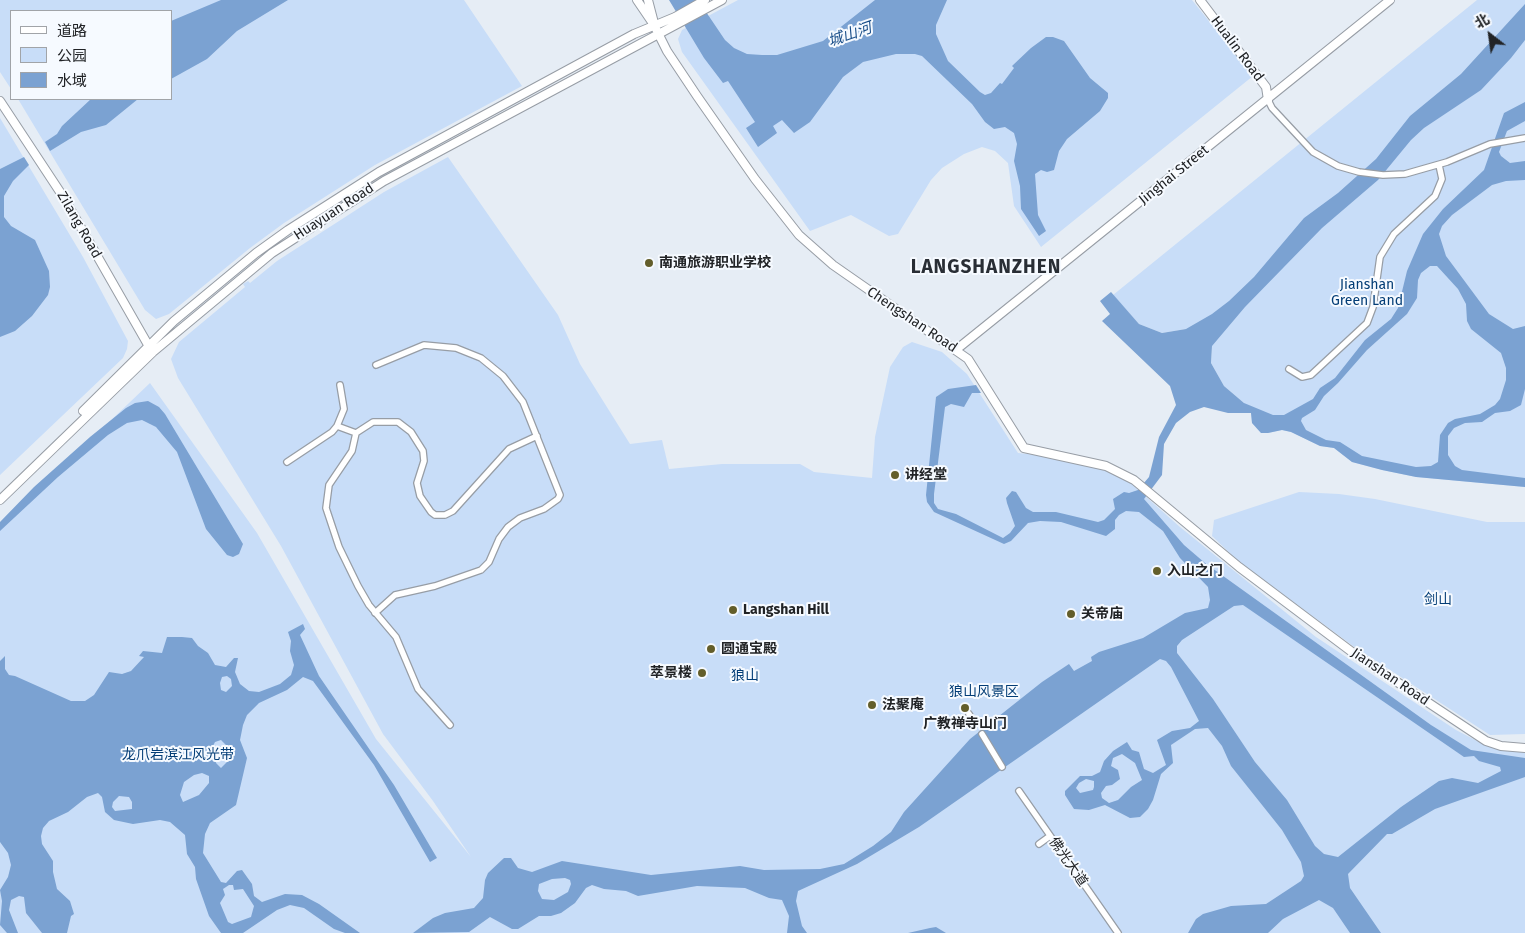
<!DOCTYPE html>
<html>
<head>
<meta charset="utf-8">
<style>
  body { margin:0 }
  #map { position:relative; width:1525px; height:933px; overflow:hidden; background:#e6edf5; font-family:"Fira Sans","Noto Sans SC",sans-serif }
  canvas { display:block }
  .legend { position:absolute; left:10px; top:10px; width:162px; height:90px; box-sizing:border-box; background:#f6faff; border:1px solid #a1a4a8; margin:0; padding:6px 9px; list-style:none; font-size:15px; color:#212326 }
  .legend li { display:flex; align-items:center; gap:10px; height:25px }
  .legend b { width:25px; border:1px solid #a1a4a8 }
  .north { position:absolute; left:1465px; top:10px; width:50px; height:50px; -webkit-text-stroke:4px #f6faff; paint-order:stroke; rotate:330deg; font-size:14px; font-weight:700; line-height:20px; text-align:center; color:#212326 }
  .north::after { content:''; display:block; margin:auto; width:18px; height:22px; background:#212326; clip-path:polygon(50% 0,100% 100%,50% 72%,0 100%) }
</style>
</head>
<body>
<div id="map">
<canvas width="1525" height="933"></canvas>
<ul class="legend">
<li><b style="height:6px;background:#fff"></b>道路</li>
<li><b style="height:14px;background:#c8ddf8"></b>公园</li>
<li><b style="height:14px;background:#7ba2d2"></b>水域</li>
</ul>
<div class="north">北</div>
</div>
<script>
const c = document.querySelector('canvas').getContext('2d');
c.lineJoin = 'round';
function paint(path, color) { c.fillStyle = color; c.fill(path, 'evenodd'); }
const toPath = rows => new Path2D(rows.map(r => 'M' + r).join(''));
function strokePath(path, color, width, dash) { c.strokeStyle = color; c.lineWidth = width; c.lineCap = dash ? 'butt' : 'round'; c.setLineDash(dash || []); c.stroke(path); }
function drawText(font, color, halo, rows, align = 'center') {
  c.font = font + ' "Fira Sans","Noto Sans SC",sans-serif'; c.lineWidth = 4; c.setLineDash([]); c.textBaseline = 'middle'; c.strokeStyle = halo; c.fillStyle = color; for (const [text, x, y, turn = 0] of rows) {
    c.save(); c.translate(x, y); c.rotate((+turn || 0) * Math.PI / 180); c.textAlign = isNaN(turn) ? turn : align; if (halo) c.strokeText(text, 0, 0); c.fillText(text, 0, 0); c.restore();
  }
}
const green = toPath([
  [0,0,464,0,522,86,375,165,284,223,250,248,169,314,156,319,145,310,18,99,171,99,171,11,11,11,11,89,0,72],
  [738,0,1192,0,1253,76,1041,247,1014,206,1008,163,995,151,982,147,964,154,942,168,931,180,898,234,889,236,851,215,810,231,682,52,678,39,682,30],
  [1477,0,1525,0,1525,487,1416,477,1382,470,1352,462,1334,448,1320,446,1291,432,1282,430,1268,433,1261,433,1252,423,1251,413,1244,403,1224,386,1211,363,1212,346,1186,329,1162,333,1139,324,1113,295],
  [0,118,83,257,128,341,127,349,123,358,0,475],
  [448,157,558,315,580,364,630,444,662,440,669,469,722,464,800,464,814,472,872,478,875,437,890,367,903,347,912,342,942,352,967,374,1018,453,1055,457,1107,470,1126,479,1180,527,1316,637,1456,730,1483,744,1504,751,1525,751,1525,933,0,933,0,526,150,383,257,533,376,739,471,857,433,801,383,734,281,546,178,378,171,359,179,342,245,287,243,284,248,281,250,283,277,261,384,192],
  [1299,492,1339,494,1375,499,1487,522,1525,522,1525,734,1490,735,1353,646,1238,561,1212,536,1214,520]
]);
const water = toPath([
  [221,0,288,0,237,31,207,59,171,79,171,21],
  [669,0,698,0,725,40,734,48,747,54,762,55,777,55,823,41,875,0,947,0,936,25,936,34,948,61,980,92,985,95,991,93,1000,83,1002,84,1014,68,1012,66,1031,48,1046,37,1053,37,1064,41,1090,78,1108,93,1108,98,1100,111,1067,139,1059,151,1054,170,1047,172,1041,170,1035,174,1038,215,1046,231,1039,236,1021,209,1020,186,1014,161,1017,144,1014,133,1005,127,994,129,985,122,972,104,922,56,915,54,896,54,863,62,843,77,810,122,794,133,782,120,773,126,777,133,758,147,746,128,755,122,728,81,723,83,704,58],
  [1525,4,1525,40,1511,58,1481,90,1424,128,1411,140,1378,180,1322,228,1245,307,1212,346,1211,363,1224,386,1244,403,1273,415,1284,415,1313,399,1320,388,1335,378,1365,340,1391,319,1398,308,1407,271,1423,234,1443,209,1484,170,1504,113,1525,102,1525,121,1507,131,1499,152,1501,156,1510,163,1525,161,1525,180,1506,181,1492,185,1452,215,1442,226,1439,234,1446,256,1489,314,1513,329,1525,326,1525,389,1521,405,1510,411,1495,413,1482,422,1465,423,1454,428,1448,436,1448,455,1455,466,1462,470,1525,478,1525,487,1416,477,1382,470,1352,462,1334,448,1320,446,1291,432,1282,430,1268,433,1261,433,1252,423,1251,413,1228,413,1204,407,1190,412,1176,423,1164,444,1162,475,1144,499,1184,545,1205,563,1431,725,1471,750,1525,758,1525,777,1435,809,1392,834,1387,834,1348,874,1350,888,1381,933,1350,933,1333,908,1319,900,1283,919,1268,933,1188,933,1196,919,1203,914,1231,906,1266,904,1301,881,1304,876,1301,862,1282,830,1231,766,1222,746,1208,728,1195,729,1171,745,1173,763,1161,774,1153,800,1148,809,1140,817,1130,818,1105,805,1089,810,1074,809,1065,795,1065,791,1080,776,1092,776,1100,772,1104,761,1113,751,1127,742,1132,750,1139,752,1144,769,1153,773,1166,765,1157,740,1172,731,1190,728,1199,721,1171,667,1166,661,1160,659,919,827,857,864,798,891,796,901,802,926,807,933,787,933,789,916,782,900,769,898,745,888,697,886,638,896,626,891,604,889,592,885,586,888,575,903,561,913,551,916,539,916,518,929,512,929,490,917,469,932,413,933,433,918,445,913,474,908,483,898,485,880,488,873,504,858,511,858,518,868,532,872,562,861,651,875,740,866,764,870,820,869,844,864,873,846,891,832,904,812,970,739,1042,682,1069,664,1074,671,1092,661,1091,657,1099,652,1143,638,1185,613,1208,608,1210,600,1208,587,1180,558,1163,531,1139,512,1126,511,1119,515,1115,520,1115,529,1106,536,1061,522,1040,521,1028,523,1011,541,1004,544,934,512,927,502,926,495,936,397,948,389,976,385,981,393,972,393,964,407,951,404,945,407,934,494,934,503,938,509,956,514,1003,538,1010,533,1015,526,1007,503,1006,498,1012,491,1016,492,1026,508,1033,512,1056,512,1098,522,1104,520,1115,509,1113,499,1124,492,1129,493,1138,490,1149,477,1159,437,1176,405,1170,386,1102,321,1110,314,1100,301,1111,292,1139,324,1162,333,1186,329,1212,314,1229,301,1254,277,1304,218,1338,193,1376,159,1410,116,1461,74],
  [1430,266,1437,266,1458,289,1466,304,1467,321,1471,329,1501,353,1506,368,1506,380,1500,399,1495,405,1480,414,1455,419,1448,423,1440,435,1438,462,1431,466,1416,467,1362,456,1340,442,1326,440,1306,430,1301,421,1302,418,1315,410,1324,396,1338,383,1367,350,1407,314,1417,298,1418,280,1421,273],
  [1243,605,1464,757,1474,756,1479,761,1500,767,1501,771,1478,783,1452,778,1439,781,1401,807,1338,857,1324,854,1315,846,1287,800,1255,762,1213,699,1177,653,1177,646,1182,640,1234,606],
  [1122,754,1135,763,1142,780,1131,787,1118,800,1109,803,1102,798,1101,793,1106,786,1112,785,1120,779,1118,770,1111,766,1113,758],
  [1086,779,1094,781,1094,787,1093,790,1080,793,1076,788,1079,783],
  [565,878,570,880,571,884,568,892,554,900,542,899,538,891,539,884,552,879],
  [91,99,138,99,106,125,81,132,50,151,45,142,57,134,62,126],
  [24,157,29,165,13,181,4,196,4,217,11,226,35,240,49,271,50,287,48,295,32,316,15,331,0,337,0,169],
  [148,401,159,407,165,414,243,544,239,554,233,557,227,555,206,529,177,452,156,427,142,420,127,423,108,435,58,477,0,531,0,522,34,487,90,437,126,408,135,403],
  [303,624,305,629,300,635,319,676,394,785,437,858,430,862,374,765,313,681,303,677,287,690,259,703,247,715,243,725,240,740,247,758,236,805,210,823,205,834,203,853,221,882,226,883,237,871,242,870,252,884,254,896,262,902,285,894,302,895,319,904,360,933,345,933,334,929,304,908,290,905,277,910,243,933,221,933,209,916,196,879,195,867,187,854,185,835,170,822,160,820,133,824,114,820,105,812,102,797,98,793,87,797,68,812,49,821,43,828,41,836,42,844,53,861,53,872,57,889,70,901,74,914,71,916,67,933,42,933,26,913,24,897,19,896,11,900,9,910,18,933,7,933,0,925,2,901,0,890,8,877,11,865,8,853,0,842,0,661,5,656,5,669,9,675,15,676,71,701,85,701,94,695,109,672,122,674,131,671,144,657,139,656,143,651,162,653,167,637,182,637,192,638,198,646,208,653,215,665,226,667,234,658,238,658,235,672,240,684,249,691,259,692,280,684,291,675,294,665,290,651,291,641,288,632],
  [227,676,231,679,232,686,226,692,221,690,220,683,222,677],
  [221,740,226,745,229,760,221,768,216,763,213,746,215,742],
  [202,773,209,776,209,783,199,795,183,802,180,795,184,782,194,775],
  [119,796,129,797,132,802,132,809,115,811,112,807,113,802],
  [229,885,233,885,234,890,243,889,254,906,251,917,232,924,228,922,220,903,225,895,223,889],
  [936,927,946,933,908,933,930,928]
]);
const street = toPath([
  [1268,100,1272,108,1313,152,1338,166,1359,172,1383,175,1405,174,1447,162,1490,144,1525,138],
  [1289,369,1302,377,1311,375,1367,323,1373,307,1380,257,1394,234,1435,196,1442,179,1439,165],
  [337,426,356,433],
  [287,462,332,432,337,426,344,409,340,385],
  [375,613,395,595,435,586,481,570,489,562,499,539,508,527,520,518,544,509,558,499,560,495,523,402,503,376,481,358,456,348,424,345,376,365],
  [969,714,975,724],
  [450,725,418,689,396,637,369,605,358,586,339,547,326,508,329,485,352,451,356,433,373,422,398,422,411,432,423,451,424,461,417,483,420,496,431,512,435,515,445,515,453,511,509,449,537,436],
  [982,734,1002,767],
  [1019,791,1118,933],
  [1039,844,1050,836]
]);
const secondary = toPath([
  [637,0,654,25,667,51,697,96,755,179,799,235,833,265,968,359,1024,448,1106,466,1134,480,1239,567,1352,652,1486,741,1501,746,1525,748],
  [648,0,654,23],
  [1200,0,1266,87,1268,100],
  [0,101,64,198,151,350],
  [957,349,1390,0],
  [83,411,174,321,256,253,288,230,379,172,634,34,675,17,705,0],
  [0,500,153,352,272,253,384,181,722,0]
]);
const markers = [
  [649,263,5,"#635e2b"],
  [895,475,5,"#635e2b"],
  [1157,571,5,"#635e2b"],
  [733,610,5,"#635e2b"],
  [1071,614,5,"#635e2b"],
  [711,649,5,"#635e2b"],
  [702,673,5,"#635e2b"],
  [872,705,5,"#635e2b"],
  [965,708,5,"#635e2b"]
];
const streetNames = [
  ["Hualin Road",1237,49,53],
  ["Jinghai Street",1174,175,-39],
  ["Huayuan Road",334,212,-33],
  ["Zilang Road",79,225,60],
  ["Chengshan Road",912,320,34],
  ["Jianshan Road",1390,677,34],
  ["佛光大道",1068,862,55]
];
const poiNames = [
  ["南通旅游职业学校",659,263],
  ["讲经堂",905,475],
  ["入山之门",1167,571],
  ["Langshan Hill",743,610],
  ["关帝庙",1081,614],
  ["圆通宝殿",721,649],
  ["萃景楼",692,673,"right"],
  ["法聚庵",882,705],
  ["广教禅寺山门",965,724,"center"]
];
const parkNames = [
  ["Jianshan",1367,285],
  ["Green Land",1367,301],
  ["剑山",1438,600],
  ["狼山",745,676],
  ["狼山风景区",984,692],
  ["龙爪岩滨江风光带",178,755]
];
const waterNames = [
  ["城山河",850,35,-19]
];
const districtNames = [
  ["LANGSHANZHEN",986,268]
];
paint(green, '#c8ddf8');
paint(water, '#7ba2d2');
strokePath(street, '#979da5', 8);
strokePath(secondary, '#979da5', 10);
strokePath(street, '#fff', 5.5);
strokePath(secondary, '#fff', 8);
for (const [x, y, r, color] of markers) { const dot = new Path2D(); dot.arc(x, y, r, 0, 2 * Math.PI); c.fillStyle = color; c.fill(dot); strokePath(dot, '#f6faff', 2); }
drawText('14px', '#212326', '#f6faff', streetNames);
drawText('bold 14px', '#212326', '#f6faff', poiNames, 'left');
drawText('14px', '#033d76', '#f6faff', parkNames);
drawText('italic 15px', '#194e89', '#f6faff', waterNames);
c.letterSpacing = '1px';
drawText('bold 19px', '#292e35', '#f6faff', districtNames);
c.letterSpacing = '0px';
</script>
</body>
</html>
